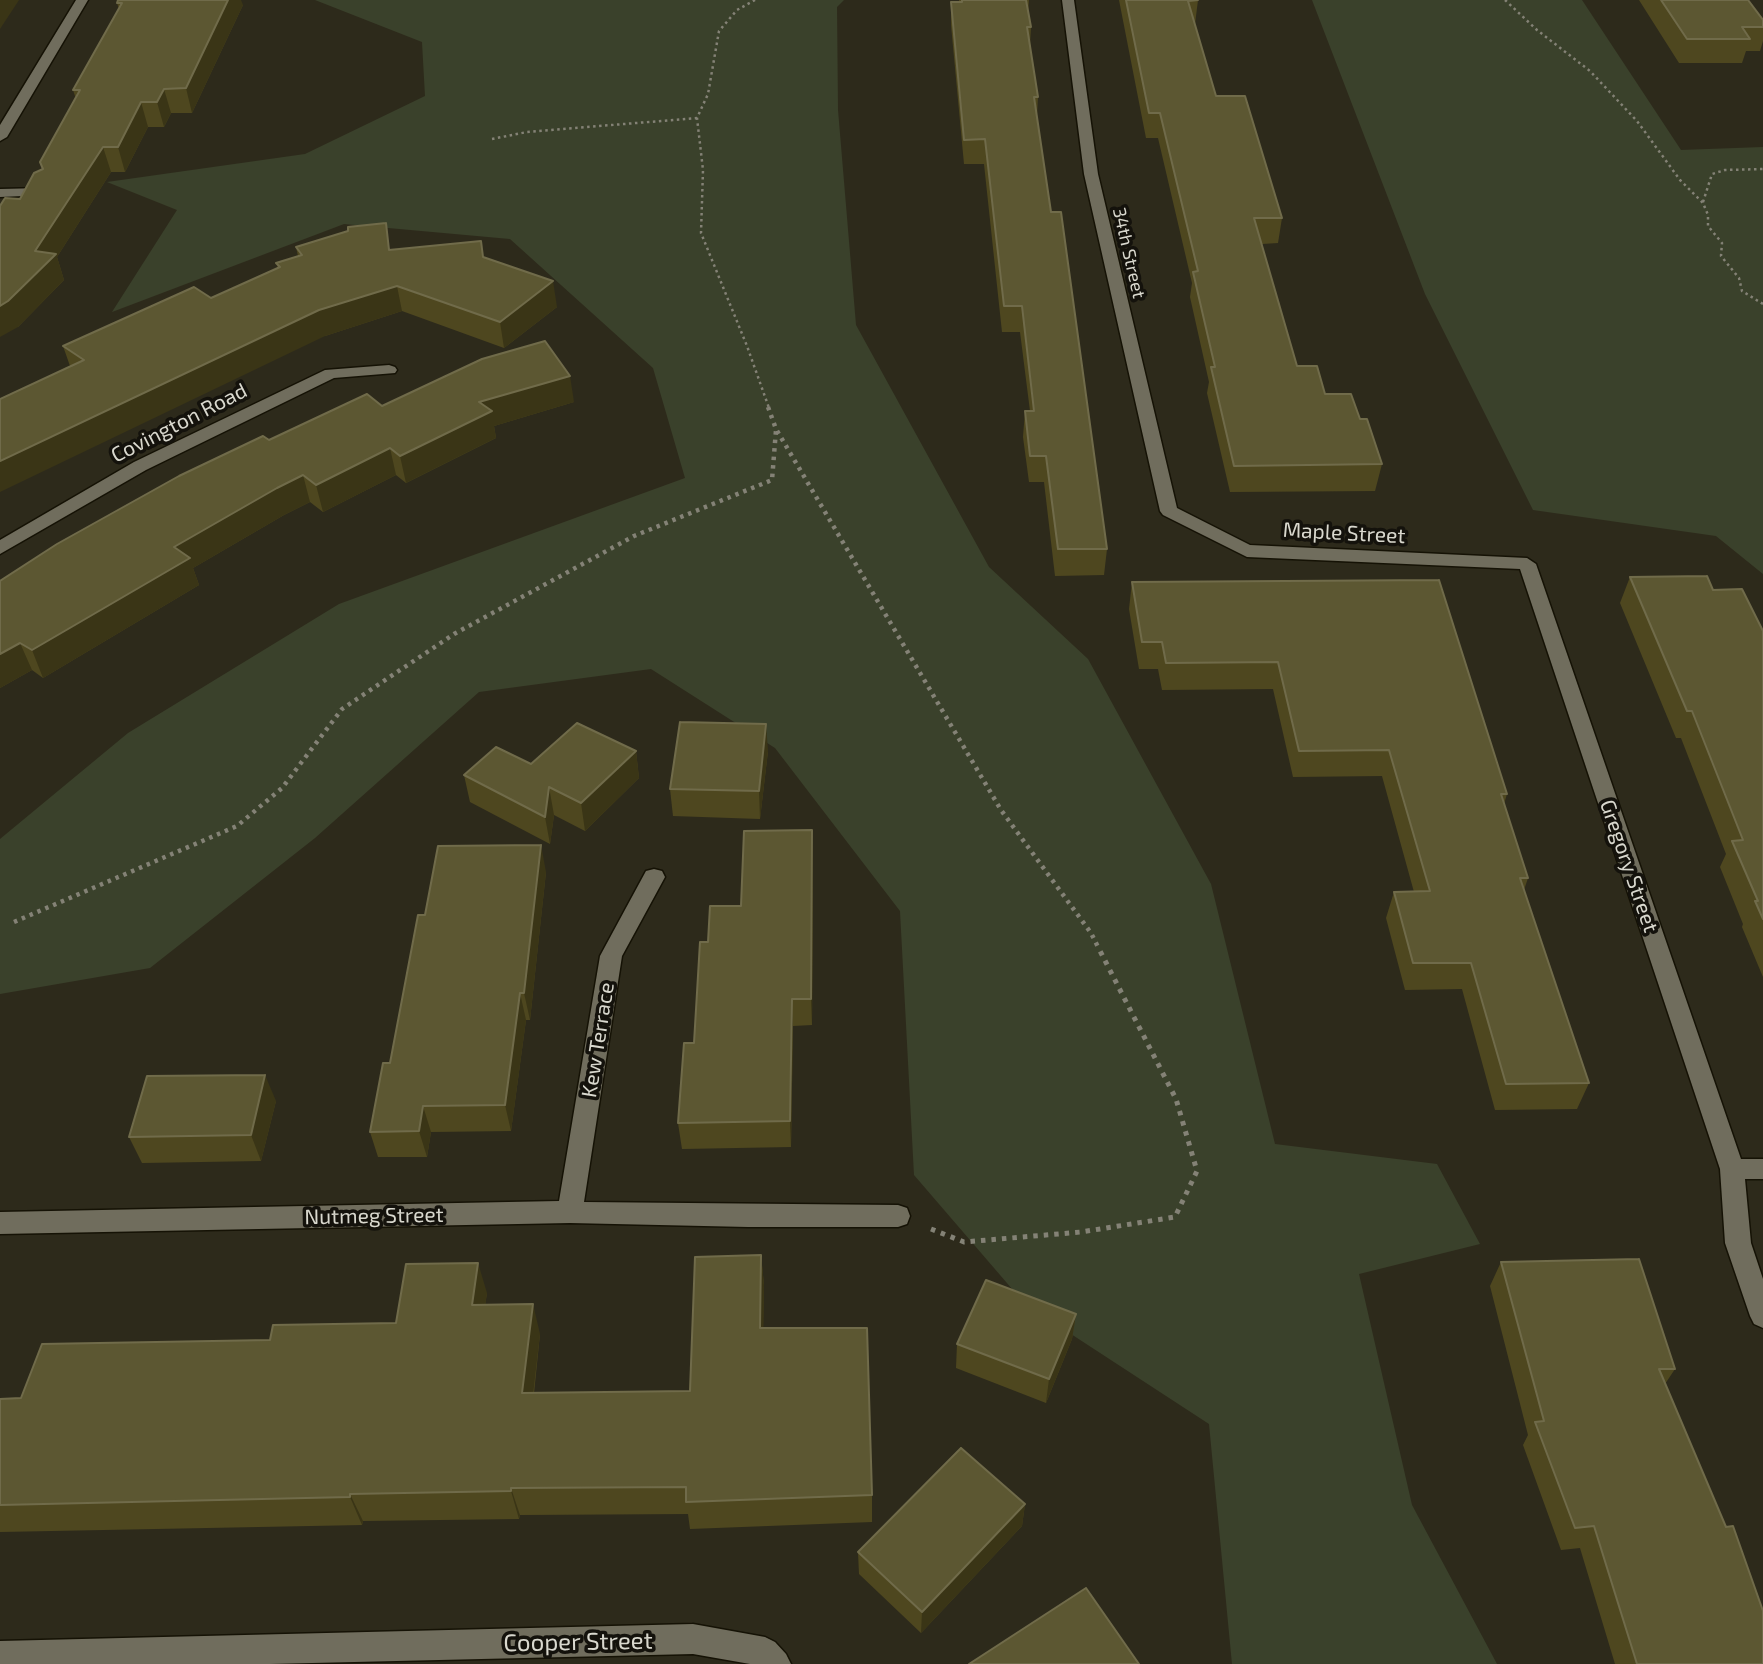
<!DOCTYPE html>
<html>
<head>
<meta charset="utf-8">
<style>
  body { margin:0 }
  canvas { display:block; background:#2d2a1b }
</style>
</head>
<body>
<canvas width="1763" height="1664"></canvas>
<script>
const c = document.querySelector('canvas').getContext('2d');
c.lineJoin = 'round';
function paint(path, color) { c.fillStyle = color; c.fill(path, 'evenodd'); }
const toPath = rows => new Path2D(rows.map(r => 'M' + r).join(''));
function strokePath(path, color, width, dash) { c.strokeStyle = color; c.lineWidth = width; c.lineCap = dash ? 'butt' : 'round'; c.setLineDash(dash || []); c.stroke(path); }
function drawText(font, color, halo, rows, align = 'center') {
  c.font = font + ' "Exo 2",sans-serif'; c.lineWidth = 7; c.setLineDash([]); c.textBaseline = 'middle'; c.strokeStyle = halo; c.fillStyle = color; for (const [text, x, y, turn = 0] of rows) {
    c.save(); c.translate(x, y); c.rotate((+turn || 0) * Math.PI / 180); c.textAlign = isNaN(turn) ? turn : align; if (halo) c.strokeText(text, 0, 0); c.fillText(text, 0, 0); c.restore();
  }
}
const green = toPath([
  [315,0,844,0,837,7,838,110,856,325,989,567,1088,659,1211,884,1275,1144,1437,1164,1480,1244,1359,1274,1412,1505,1497,1664,1232,1664,1209,1424,1025,1304,914,1175,900,911,775,748,651,669,479,692,315,838,150,968,0,994,0,839,128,733,339,604,685,478,653,368,510,239,344,224,112,312,177,210,107,182,305,154,425,96,422,42],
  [1312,0,1582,0,1681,150,1763,147,1763,574,1716,536,1533,510,1425,294]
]);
const pathFar2 = toPath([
  [755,0,737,10,719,31,708,94,697,118,703,170,701,233,747,346,769,408],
  [1505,0,1537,30,1590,71,1637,121,1680,180,1703,203,1708,215,1708,226,1722,243,1721,256,1739,278,1742,291,1763,304],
  [492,139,527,132,697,118],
  [1703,202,1712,174,1725,170,1763,169]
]);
const pathFar1 = toPath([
  [768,407,776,429,1001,810,1091,933,1099,949],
  [14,922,237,826,282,788,342,709,454,634,634,536,772,480,776,430]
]);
const path = toPath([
  [931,1229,964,1242,1081,1232,1175,1217,1197,1171,1176,1099,1098,947]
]);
const minor = toPath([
  [76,0,88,0,7,137,0,141,0,125,76,0],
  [1062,0,1074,0,1098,174,1177,508,1250,545,1527,558,1536,564,1741,1159,1763,1159,1763,1179,1745,1179,1751,1243,1763,1279,1763,1328,1754,1324,1750,1316,1725,1243,1720,1169,1520,569,1247,557,1163,515,1160,511,1084,174,1062,0],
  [42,188,47,189,49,192,47,195,0,197,0,189,42,188],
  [389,365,395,367,397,370,395,373,334,378,146,470,0,554,0,540,134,462,325,370,389,365],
  [654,869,662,871,665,877,622,956,584,1202,898,1205,907,1208,910,1216,907,1224,898,1227,748,1227,570,1223,0,1234,0,1212,559,1201,600,956,646,871,654,869],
  [693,1624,765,1637,775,1642,786,1654,791,1664,750,1664,693,1654,270,1664,0,1664,0,1641,693,1624]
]);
const wall = toPath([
  [959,0,1029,0,1028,13,1031,27,1030,44,1038,97,1037,115,1051,212,1107,549,1104,575,1055,576,1044,482,1029,482,1023,437,1025,411,1030,411,1020,332,1002,332,984,164,964,164,951,25,951,2,959,2],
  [1119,0,1198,0,1195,24,1216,96,1282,218,1278,243,1262,244,1297,366,1325,394,1360,419,1382,464,1375,491,1230,492,1207,393,1209,382,1190,297,1192,283,1158,138,1146,138],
  [1639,0,1748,0,1763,20,1763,41,1760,51,1746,51,1742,63,1679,63],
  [117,3,243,5,192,113,171,113,164,127,148,127,125,172,111,172,57,257,64,280,18,327,20,199,42,169,40,162,76,99,73,90,119,9],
  [296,247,391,250,484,258,557,307,504,348,402,311,325,336,70,366,63,346,211,298,278,268,276,263,298,256],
  [574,402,494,426,496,438,406,483,396,475,323,512,310,502,284,515,193,568,199,585,43,678,32,670,0,688,0,581,269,440,382,406],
  [1630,577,1713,590,1763,631,1763,977,1742,927,1743,924,1720,867,1726,854,1681,738,1676,738,1620,603],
  [1439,580,1507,794,1504,804,1528,878,1524,890,1589,1083,1577,1109,1495,1110,1462,989,1405,990,1386,918,1394,892,1414,892,1382,776,1293,777,1273,689,1162,690,1158,669,1139,669,1129,609,1132,582],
  [636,751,639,778,585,831,554,815,550,844,470,802,464,775,531,764],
  [768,751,760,819,673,816,670,789],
  [812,830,813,857,812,1025,793,1026,791,1147,682,1149,678,1123,694,1043,708,942,741,906],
  [546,872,530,1020,526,1020,511,1131,431,1132,427,1157,378,1157,370,1132,390,1063,425,915],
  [276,1101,261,1161,142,1163,129,1137],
  [761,1255,764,1285,763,1328,872,1495,872,1522,690,1529,688,1514,520,1515,519,1519,363,1521,362,1525,0,1532,0,1399,21,1398,270,1340,396,1323,487,1293,485,1305,540,1334,534,1393,690,1391],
  [1501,1262,1675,1369,1665,1384,1763,1664,1615,1664,1580,1548,1561,1550,1523,1445,1528,1435,1490,1286],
  [1076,1314,1072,1339,1046,1403,956,1368,957,1344],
  [1025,1504,1022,1526,921,1633,859,1574,858,1552]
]);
const shadedWall = toPath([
  [0,0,19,0,0,29],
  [228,0,241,0,243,5,192,113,186,88],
  [164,89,171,113,164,127,157,102],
  [141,102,148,127,125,172,118,147],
  [103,147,111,172,57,257,64,280,18,327,0,337,0,306],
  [553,281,557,307,504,348,500,322],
  [397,286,402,311,325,336,0,492,0,461,319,310],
  [570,376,574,402,494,426,496,438,406,483,400,456,479,402],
  [390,448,396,475,323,512,316,485],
  [303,475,310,502,284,515,193,568,199,585,43,678,32,650,174,547,277,488],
  [20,643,32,670,0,688,0,654],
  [766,724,768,751,760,819,759,791],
  [636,751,639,778,585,831,581,803],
  [549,787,554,815,550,844,545,817],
  [812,830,813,857,812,1025,811,999],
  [541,845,546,872,530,1020,524,993],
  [520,993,526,1020,511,1131,505,1105],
  [792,999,793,1026,791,1147,790,1121],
  [265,1075,276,1101,261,1161,251,1135],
  [423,1106,431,1132,427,1157,419,1131],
  [761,1255,764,1285,763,1358,760,1328],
  [478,1263,487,1293,481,1335,472,1305],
  [533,1304,540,1334,530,1421,522,1393],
  [1076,1314,1072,1339,1046,1403,1049,1379],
  [511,1488,520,1515,519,1519,511,1491],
  [350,1494,363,1521,362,1525,350,1497],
  [1025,1504,1022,1526,921,1633,922,1612]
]);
const building = toPath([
  [118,0,228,0,186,88,164,89,157,102,141,102,118,147,103,147,35,251,56,254,8,301,0,306,0,206,5,198,20,199,34,173,43,169,40,162,80,90,73,90,122,3,117,3,118,0],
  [962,0,1026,0,1031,27,1027,27,1038,97,1034,97,1051,212,1061,212,1107,549,1058,549,1046,456,1030,456,1025,411,1034,411,1022,306,1004,306,985,139,964,140,951,2,962,2,962,0],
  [1126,0,1198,0,1188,1,1216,96,1245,96,1282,218,1254,218,1297,366,1317,366,1325,394,1351,394,1360,419,1367,419,1382,464,1234,466,1211,367,1215,367,1193,272,1198,271,1160,113,1149,113,1126,0],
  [1661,0,1748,0,1763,20,1763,27,1742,27,1750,39,1687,39,1661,0],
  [386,223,389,250,481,241,483,257,553,281,500,322,397,286,319,310,0,461,0,399,84,360,63,346,194,287,211,298,280,267,276,263,302,255,296,247,348,231,348,227,386,223],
  [545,341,570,376,479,402,492,411,400,456,390,448,316,485,303,475,277,488,174,547,190,558,32,650,20,643,0,654,0,581,57,544,179,476,263,436,269,440,367,394,382,406,482,359,545,341],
  [1707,576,1713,590,1742,589,1763,631,1763,919,1755,901,1758,901,1732,841,1743,840,1692,711,1687,711,1630,577,1707,576],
  [1439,580,1507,794,1501,794,1528,878,1520,878,1589,1083,1506,1084,1471,963,1413,963,1394,892,1430,891,1389,750,1299,751,1278,662,1166,663,1162,642,1142,642,1132,582,1439,580],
  [680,722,766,724,759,791,670,789,680,722],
  [577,723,636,751,581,803,549,787,545,817,464,775,496,747,531,764,577,723],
  [812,830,811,999,792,999,790,1121,678,1123,684,1043,694,1043,700,942,708,942,710,906,741,906,744,831,812,830],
  [541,845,524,993,520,993,505,1105,423,1106,419,1131,370,1132,383,1063,390,1063,418,915,425,915,438,846,541,845],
  [265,1075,251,1135,129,1137,147,1076,265,1075],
  [761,1255,760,1328,867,1328,872,1495,686,1502,686,1487,511,1488,511,1491,350,1494,350,1497,0,1505,0,1399,21,1398,42,1344,270,1340,273,1325,396,1323,406,1264,478,1263,472,1305,533,1304,522,1393,690,1391,695,1257,761,1255],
  [1639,1259,1675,1369,1659,1369,1726,1527,1733,1526,1763,1611,1763,1664,1637,1664,1594,1526,1575,1528,1535,1422,1544,1421,1501,1262,1639,1259],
  [986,1280,1076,1314,1049,1379,957,1344,986,1280],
  [961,1448,1025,1504,922,1612,858,1552,961,1448],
  [1086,1588,1139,1664,969,1664,1086,1588]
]);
const farStreetnames = [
  ["34th Street",1129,253,77]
];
const streetNames = [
  ["Covington Road",179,423,-27],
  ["Maple Street",1344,533,3],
  ["Gregory Street",1629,866,71],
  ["Kew Terrace",598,1040,-81],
  ["Nutmeg Street",374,1216,-1]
];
const nearStreetnames = [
  ["Cooper Street",578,1642,-1]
];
paint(green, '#3a412b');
strokePath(minor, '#151205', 3);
strokePath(pathFar2, '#848276', 2.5, [2.5, 3.5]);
strokePath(pathFar1, '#848276', 4.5, [3.5, 5]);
strokePath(path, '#848276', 5, [4.5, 6]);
paint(minor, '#706d5d');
paint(wall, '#4e471f');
paint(shadedWall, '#3a3516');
paint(building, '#5c5732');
strokePath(building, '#706b4a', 2);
drawText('18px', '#d9d8ce', '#14120c', farStreetnames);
drawText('21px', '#d9d8ce', '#14120c', streetNames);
drawText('24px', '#d9d8ce', '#14120c', nearStreetnames);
</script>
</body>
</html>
